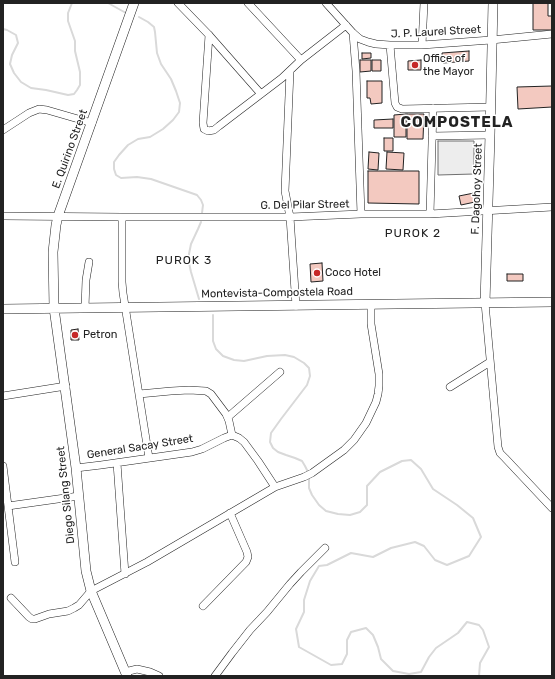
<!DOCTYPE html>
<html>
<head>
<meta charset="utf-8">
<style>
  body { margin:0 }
  #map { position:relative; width:555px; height:679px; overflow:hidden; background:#fff; font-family:Rubik,sans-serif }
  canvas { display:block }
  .frame { position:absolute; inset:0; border:4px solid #222; pointer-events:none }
</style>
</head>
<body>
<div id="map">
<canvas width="555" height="679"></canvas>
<div class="frame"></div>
</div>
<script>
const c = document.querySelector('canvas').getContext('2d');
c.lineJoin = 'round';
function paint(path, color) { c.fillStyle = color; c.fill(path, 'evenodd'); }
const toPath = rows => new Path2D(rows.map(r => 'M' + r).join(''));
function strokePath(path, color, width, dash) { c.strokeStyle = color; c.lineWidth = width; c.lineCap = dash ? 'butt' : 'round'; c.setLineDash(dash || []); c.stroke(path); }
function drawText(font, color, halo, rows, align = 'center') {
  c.font = font + ' Rubik,sans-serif'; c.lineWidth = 3; c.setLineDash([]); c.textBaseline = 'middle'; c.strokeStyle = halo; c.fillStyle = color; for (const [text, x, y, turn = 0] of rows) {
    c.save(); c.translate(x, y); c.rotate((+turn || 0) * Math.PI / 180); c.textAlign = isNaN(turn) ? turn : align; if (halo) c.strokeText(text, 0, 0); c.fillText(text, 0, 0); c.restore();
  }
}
const parking = toPath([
  [438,141,474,141,474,174,438,175,438,141]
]);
const stream = toPath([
  [108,3,126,13],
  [139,17,148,22,154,27,155,32,157,53,161,64,171,79,176,91,180,103,179,112,173,120,163,129,150,137,138,139,128,145,119,155,114,162,114,169,116,175,121,178,137,177,151,179,197,195,201,200,203,205,202,213],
  [3,29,7,30,16,35,18,43,12,55,10,64,14,73,21,82,31,88,46,90,68,95,74,94,77,90,80,85,80,72,75,51,75,41,68,21,68,13,72,3],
  [199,299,191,272,189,263,189,254,191,244,198,229,201,222],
  [213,315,213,341,216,349,223,356,234,360,244,361,267,356,285,355,294,357,304,363,309,368,310,376,307,385,281,419,271,433,270,442,273,448,278,452,286,455,295,458,302,461,305,466,308,472],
  [309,479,309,488,312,495,319,505,326,511,338,514,350,515,360,512,367,505,367,486,380,472,402,461,411,460,421,469,433,489,457,505,473,518,481,537,469,556,447,565,435,560,424,546,415,542,391,548,373,557,351,553,327,565,319,566,310,581,304,600,304,612,296,629,299,647,331,665,342,664,347,654,347,640,351,632,366,628,373,635,378,647,381,659,393,671,409,674,421,672,429,657,436,648,458,633,467,622,479,625,483,630,489,647,480,663,479,676]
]);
const building = toPath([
  [533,3,548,3,548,16,552,16,552,30,533,30,533,3],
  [469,51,469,61,443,63,442,53,469,51],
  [362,53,371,53,371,58,362,59,362,53],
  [360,60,371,60,371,71,360,72,360,60],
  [372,60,381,60,381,71,372,71,372,60],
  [421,60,421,70,408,70,408,61,421,60],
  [367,81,382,81,382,103,371,104,370,98,367,98,367,81],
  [552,86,552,107,518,109,517,87,552,86],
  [406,114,406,137,394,137,394,115,406,114],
  [407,114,424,114,423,139,407,139,407,114],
  [393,119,393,128,374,128,374,120,393,119],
  [384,138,393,138,393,151,384,151,384,138],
  [369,152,379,153,378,170,368,169,369,152],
  [387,152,404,153,403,170,386,169,387,152],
  [368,171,419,171,419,204,368,203,368,171],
  [474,193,475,202,461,205,459,196,474,193],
  [322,263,323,281,311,282,310,264,322,263],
  [507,274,523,274,523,281,507,281,507,274],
  [78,329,79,340,71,340,71,330,78,329]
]);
const minor = toPath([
  [178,3,209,35,261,94],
  [248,3,301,60],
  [326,3,353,33,360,39,368,42,376,44,390,45,422,45,491,40,552,34],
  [353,33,356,71,361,214],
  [209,35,203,123,204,129,208,131,214,130,219,126,282,78,301,60,346,25],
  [390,45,395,103,397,107,402,109,491,107],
  [422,45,424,3],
  [290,71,285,191,290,217,296,306],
  [3,130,29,113,39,109,47,110,92,123],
  [432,136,490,135],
  [430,214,433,108],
  [3,216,122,217,290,217,361,214,430,214,552,207],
  [122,217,122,282,123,293,149,458],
  [485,303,498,447,500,453,505,458,552,508],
  [85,308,86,280,89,262],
  [450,387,490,362],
  [139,394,171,391,189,390,206,391,211,394,226,414,229,421,232,435],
  [3,396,66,386],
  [228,417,280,372],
  [117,463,125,574],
  [3,466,15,562],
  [76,468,101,465,192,452,202,449,224,438,232,435,239,438,244,442,258,461,275,487],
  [8,506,79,496],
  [11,598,29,617,32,619,35,619,49,614,68,611,74,608,79,605,91,591,147,562,275,487,304,477,312,473,344,450,354,440,366,423,376,402,378,394,379,386,379,374,371,324,371,304],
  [203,606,246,562,248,557,247,552,230,513],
  [125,672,137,669,150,672,159,676],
  [215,676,232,653,250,630,267,612,290,584,301,572,325,548]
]);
const major = toPath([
  [485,303,490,135,493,3],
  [3,309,552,302],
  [127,676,91,591,86,571,76,468,54,308,53,252,56,225,58,216,134,3]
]);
const markers = [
  [415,65,4,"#c62828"],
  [317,273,4,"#c62828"],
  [75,335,4,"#c62828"]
];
const streetNames = [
  ["J. P. Laurel Street",436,32,-3],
  ["E. Quirino Street",70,149,-70],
  ["F. Dagohoy Street",477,189,-88],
  ["G. Del Pilar Street",305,205,-1],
  ["Montevista-Compostela Road",277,293,-1],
  ["General Sacay Street",140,447,-9],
  ["Diego Silang Street",66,495,-96]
];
const poiNames = [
  ["Office of",423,59],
  ["the Mayor",423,72],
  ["Coco Hotel",325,273],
  ["Petron",83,335]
];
const neighbourhoodNames = [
  ["PUROK 2",413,234],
  ["PUROK 3",184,261]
];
const districtNames = [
  ["COMPOSTELA",457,123]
];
paint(parking, '#ededed');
strokePath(parking, '#6f6f6f', 1);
strokePath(stream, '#d9d9d9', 2);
paint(building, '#f3c9c0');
strokePath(building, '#222', 1);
strokePath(minor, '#222', 8);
strokePath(major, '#222', 10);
strokePath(minor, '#fff', 7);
strokePath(major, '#fff', 9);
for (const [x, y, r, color] of markers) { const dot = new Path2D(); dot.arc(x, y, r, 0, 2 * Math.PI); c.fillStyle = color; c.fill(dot); strokePath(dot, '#fff', 1.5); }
drawText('11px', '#222', '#fff', streetNames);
drawText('11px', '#222', '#fff', poiNames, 'left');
c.letterSpacing = '1px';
drawText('12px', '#222', '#fff', neighbourhoodNames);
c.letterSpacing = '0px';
c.letterSpacing = '1px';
drawText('bold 15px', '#222', '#fff', districtNames);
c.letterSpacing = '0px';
</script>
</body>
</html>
